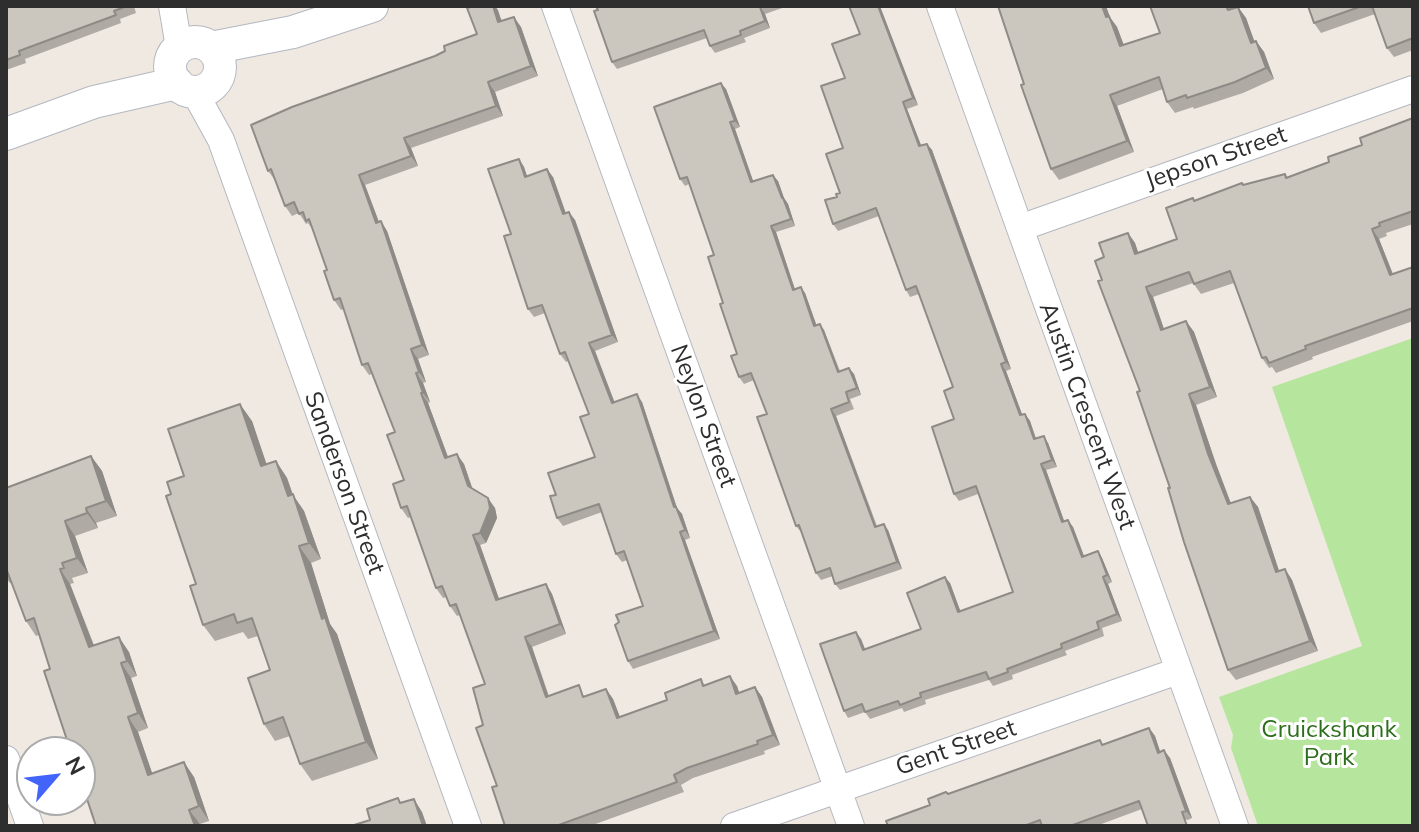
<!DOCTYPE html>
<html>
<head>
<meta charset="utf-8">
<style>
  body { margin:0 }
  #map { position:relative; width:1419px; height:832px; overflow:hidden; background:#efe9e1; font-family:Mulish,sans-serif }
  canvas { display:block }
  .frame { position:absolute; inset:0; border:8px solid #2e2e2e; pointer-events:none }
  .north { position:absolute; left:16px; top:736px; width:80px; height:80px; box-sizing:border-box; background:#fff; border:2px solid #ababab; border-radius:50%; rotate:62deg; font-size:22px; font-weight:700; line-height:32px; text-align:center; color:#2e2e2e }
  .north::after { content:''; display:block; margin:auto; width:28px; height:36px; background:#4264fb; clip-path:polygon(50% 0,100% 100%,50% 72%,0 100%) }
</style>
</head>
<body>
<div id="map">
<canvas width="1419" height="832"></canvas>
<div class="frame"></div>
<div class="north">N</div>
</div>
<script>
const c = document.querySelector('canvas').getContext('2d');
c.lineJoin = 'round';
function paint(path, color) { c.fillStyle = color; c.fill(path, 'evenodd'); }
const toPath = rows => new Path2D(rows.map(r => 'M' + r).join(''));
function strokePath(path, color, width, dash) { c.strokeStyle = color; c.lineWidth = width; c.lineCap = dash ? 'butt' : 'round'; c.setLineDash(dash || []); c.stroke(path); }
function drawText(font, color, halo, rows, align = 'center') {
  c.font = font + ' Mulish,sans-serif'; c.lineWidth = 6; c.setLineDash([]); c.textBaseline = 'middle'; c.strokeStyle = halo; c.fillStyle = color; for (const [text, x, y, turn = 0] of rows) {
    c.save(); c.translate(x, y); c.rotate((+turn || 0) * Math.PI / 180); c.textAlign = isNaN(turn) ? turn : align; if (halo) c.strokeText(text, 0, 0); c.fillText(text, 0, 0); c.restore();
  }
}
const green = toPath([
  [1413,338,1413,826,1258,826,1231,748,1233,735,1219,697,1362,646,1272,387]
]);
const minor = toPath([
  [172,6,179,47],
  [555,6,851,826],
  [940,6,1235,826],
  [194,91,221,140,468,826],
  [1020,228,1413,89],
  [6,759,30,826],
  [734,826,1178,671]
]);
const tertiary = toPath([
  '170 67a25 25 0 1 1 50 0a25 25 0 1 1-50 0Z',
  [211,48,293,32,372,6],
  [6,134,94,102,177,83]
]);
const wall = toPath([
  [6,6,134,6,136,13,120,19,121,23,25,59,26,63,6,70],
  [474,6,495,6,502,21,521,27,538,76,495,92,503,116,411,148,418,166,365,185,379,222,381,221,387,231,429,355,418,359,426,382,423,383,430,402,428,403,448,457,464,464,472,489,495,508,497,518,486,543,480,545,499,599,546,584,552,594,566,634,532,647,549,696,586,696,606,689,613,699,620,717,667,700,701,679,705,686,737,686,739,693,755,687,762,697,780,745,764,751,765,754,693,778,681,785,684,792,590,826,505,826,483,725,485,684,460,615,457,616,450,606,447,597,443,598,436,588,411,517,408,518,401,508,404,480,395,432,372,374,369,375,362,365,344,309,341,310,334,300,327,270,313,230,308,223,306,224,299,213,292,216,285,206,275,180,268,171,435,56,477,34],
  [596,6,788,6,765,14,770,28,744,38,746,42,715,53,710,46,707,38,617,69,612,62],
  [849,6,918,105,907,109,921,145,927,144,932,150,1011,369,1006,371,1022,415,1025,414,1030,421,1036,438,1048,443,1057,467,1046,470,1064,521,1073,527,1084,556,1098,551,1102,558,1112,582,1108,584,1122,621,1102,628,1104,636,1065,651,1067,655,1012,675,1013,679,993,686,989,680,925,700,926,704,904,712,902,708,870,719,865,712,848,718,844,711,861,639,865,649,921,629,950,583,960,611,1013,592,978,494,959,501,954,494,954,419,953,387,919,294,910,297,906,290,879,216,838,231,833,224,837,197,840,193,843,148,845,78,860,34],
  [998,6,1106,6,1109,16,1117,27,1124,45,1160,33,1150,6,1230,6,1231,9,1238,7,1246,18,1254,41,1256,41,1264,52,1274,79,1243,93,1194,109,1193,107,1175,113,1167,102,1163,89,1117,106,1134,152,1059,180,1051,169],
  [1308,6,1413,6,1413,50,1394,57,1387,48,1375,14,1321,33,1314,23],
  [726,89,740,127,735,129,753,182,778,181,784,198,788,204,795,226,776,232,795,289,805,293,816,325,824,330,840,371,854,374,861,395,850,399,854,409,836,416,877,526,888,530,902,569,840,590,835,584,833,576,821,580,816,573,801,532,796,526,767,414,754,380,744,384,739,377,737,354,723,303,714,255,689,184,685,186,680,179],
  [1413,118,1413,224,1386,233,1387,236,1379,239,1393,274,1413,267,1413,321,1312,357,1313,359,1276,373,1272,367,1269,368,1262,358,1234,283,1201,294,1193,283,1153,297,1164,329,1186,321,1194,332,1217,397,1196,405,1216,464,1231,503,1250,497,1258,507,1279,571,1285,569,1292,580,1318,651,1236,680,1228,670,1140,391,1102,280,1104,257,1128,233,1135,243,1138,252,1177,239,1193,198,1195,201,1242,183,1244,185,1285,174,1288,178,1329,162],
  [519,159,524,167,527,176,553,177,566,214,575,220,618,342,595,351,614,403,642,402,677,508,682,514,690,538,685,540,720,639,633,669,628,661,643,606,627,560,622,562,616,554,602,512,563,526,557,518,556,495,595,457,589,414,568,361,566,362,560,354,545,313,534,317,528,309,511,234],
  [252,421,266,464,276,461,287,478,293,495,304,511,321,559,311,563,330,624,337,634,378,759,312,781,300,764,290,736,275,741,264,724,270,670,258,636,248,639,243,632,215,641,203,625,196,584,171,494,184,476],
  [91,456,102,471,117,516,96,523,98,528,75,536,88,573,72,578,74,583,70,584,94,645,129,652,137,676,131,678,148,728,138,732,152,773,194,777,209,821,200,824,50,669,39,635,36,636,26,621,12,583,10,583,6,578,6,488],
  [1149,728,1155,736,1160,752,1170,758,1192,818,1188,820,1142,809,1096,826,888,826,930,805,948,794,1104,745]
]);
const shadedWall = toPath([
  [493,6,495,6,498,10,505,32,498,22],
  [878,6,880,6,918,105,913,98],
  [1102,6,1106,6,1114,28,1106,17],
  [760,7,765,14,770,28,765,21],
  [1238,7,1246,18,1259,54,1251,43],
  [1109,16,1117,27,1128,57,1120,46],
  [514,17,521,27,538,76,531,66],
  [1256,41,1264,52,1274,79,1266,68],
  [488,82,495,92,503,116,496,106],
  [721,83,726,89,740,127,735,121],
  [1110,95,1117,106,1134,152,1127,141],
  [903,102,907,109,924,153,919,146],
  [730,122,735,129,756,189,751,182],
  [404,138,411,148,418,166,411,156],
  [927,144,932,150,1011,369,1006,362],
  [519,159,524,167,530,185,525,177],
  [547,169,553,177,569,222,563,214],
  [359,175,365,185,383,233,376,223],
  [773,175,778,181,784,198,788,204,795,226,791,219,782,198],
  [569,212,575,220,618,342,612,335],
  [381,221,387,231,429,355,422,345],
  [771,226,776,232,797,296,793,290],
  [1372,229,1379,239,1397,285,1390,275],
  [1128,233,1135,243,1142,264,1135,254],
  [801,287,805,293,819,332,814,326],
  [1146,287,1153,297,1168,341,1161,330],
  [1186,321,1194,332,1217,397,1210,387],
  [820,324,824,330,842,379,838,372],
  [589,343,595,351,618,411,612,403],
  [411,349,418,359,426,382,419,372],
  [1001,364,1006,371,1025,422,1020,415],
  [849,368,854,374,861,395,857,388],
  [416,373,423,383,430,402,423,393],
  [421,393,428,403,452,468,445,458],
  [637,394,642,402,677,508,682,514,690,538,685,530,674,507],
  [1189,394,1196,405,1216,464,1235,515,1228,504,1208,454],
  [240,404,252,421,273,483,261,466],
  [831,409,836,416,879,534,875,527],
  [1025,414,1030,421,1038,446,1034,439],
  [1044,436,1048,443,1057,467,1052,460],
  [457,454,464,464,475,496,468,486],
  [91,456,102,471,117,516,106,501],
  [276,461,287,478,293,495,304,511,321,559,309,543,288,496],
  [1041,464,1046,470,1067,529,1062,522],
  [1250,497,1258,507,1283,583,1276,572],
  [488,498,495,508,497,518,486,543,480,533],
  [86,508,96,523,98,528,87,513],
  [1068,520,1073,527,1087,564,1082,557],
  [65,521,75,536,88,573,77,558],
  [884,524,888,530,902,569,897,562],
  [680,532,685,540,720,639,714,631],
  [473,535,480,545,503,610,496,600],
  [299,546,311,563,330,624,337,634,378,759,366,742,322,619],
  [1098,551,1102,558,1112,582,1107,575],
  [60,569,70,584,100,662,89,647],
  [1285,569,1292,580,1318,651,1310,641],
  [945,577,950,583,963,618,958,612],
  [1103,577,1108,584,1122,621,1117,614],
  [546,584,552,594,566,634,560,624],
  [856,632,861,639,868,657,863,650],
  [119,637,129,652,137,676,127,661],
  [525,637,532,647,552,707,546,697],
  [121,663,131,678,148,728,138,713],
  [730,676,737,686,743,704,736,694],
  [755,687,762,697,780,745,773,735],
  [606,689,613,699,624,728,617,718],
  [128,717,138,732,158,790,148,775],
  [1149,728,1155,736,1163,760,1158,753],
  [1164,750,1170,758,1192,818,1186,811],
  [184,762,194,777,209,821,199,806],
  [414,799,422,812,427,826,423,826],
  [189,810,200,824,200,826,195,826]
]);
const building = toPath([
  [6,6,127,6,114,11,116,15,19,51,20,55,6,60,6,6],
  [474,6,493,6,498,22,514,17,531,66,488,82,496,106,404,138,411,156,359,175,376,223,381,221,422,345,411,349,419,372,416,373,423,393,421,393,445,458,457,454,468,486,488,498,490,508,480,533,473,535,496,600,546,584,560,624,525,637,546,697,579,685,583,697,606,689,617,718,667,700,665,693,701,679,703,686,730,676,736,694,755,687,773,735,757,741,758,744,687,768,674,775,677,782,556,826,505,826,492,787,497,786,476,728,483,725,473,688,485,684,456,604,450,606,442,586,436,588,407,506,401,508,393,484,404,480,387,435,395,432,368,363,362,365,340,298,334,300,324,271,327,270,309,219,306,221,303,212,299,214,294,202,285,206,271,169,268,171,251,125,292,107,435,56,445,51,444,46,477,34,467,8,474,6],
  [596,6,764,6,760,7,765,21,740,31,741,35,710,46,704,30,612,62,594,11,598,10,596,6],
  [849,6,878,6,913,98,903,102,919,146,927,144,1006,362,1001,364,1020,415,1025,414,1034,439,1044,436,1052,460,1041,464,1062,522,1068,520,1082,557,1098,551,1107,575,1103,577,1117,614,1097,622,1099,629,1061,644,1062,648,1007,669,1008,672,989,679,986,672,920,693,921,697,900,705,898,701,865,712,862,704,844,711,820,644,856,632,863,650,921,629,907,593,945,577,958,612,1013,592,976,486,954,494,932,427,954,419,944,391,953,387,916,286,906,290,876,208,833,224,825,200,837,197,836,194,840,193,826,154,843,148,821,86,845,78,832,44,860,34,849,6],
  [998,6,1102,6,1106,17,1109,16,1120,46,1160,33,1150,6,1226,6,1228,10,1238,7,1251,43,1256,41,1266,68,1235,82,1187,98,1186,95,1167,102,1159,77,1110,95,1127,141,1051,169,1021,85,1024,84,998,6],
  [1308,6,1362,6,1314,23,1308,6],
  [1372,6,1413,6,1413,38,1387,48,1372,6],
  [721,83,735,121,730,122,751,182,773,175,782,198,783,198,791,219,771,226,793,290,801,287,814,326,820,324,838,372,849,368,857,388,846,392,849,402,831,409,875,527,884,524,897,562,835,584,830,568,816,573,799,525,796,526,757,417,767,414,751,373,739,377,731,356,737,354,720,304,723,303,708,257,714,255,687,177,680,179,654,107,721,83],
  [1413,118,1413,211,1379,223,1380,226,1372,229,1390,275,1413,267,1413,308,1305,346,1306,349,1269,363,1266,357,1262,358,1230,271,1194,284,1189,272,1146,287,1161,330,1186,321,1210,387,1189,394,1208,454,1228,504,1250,497,1276,572,1285,569,1310,641,1228,670,1184,542,1168,488,1170,488,1137,392,1140,391,1098,281,1102,280,1095,261,1104,257,1099,243,1128,233,1135,254,1177,239,1166,208,1193,198,1194,201,1242,183,1243,185,1285,174,1286,178,1329,162,1328,157,1362,145,1360,138,1413,118],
  [519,159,525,177,547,169,563,214,569,212,612,335,589,343,612,403,637,394,674,507,676,507,685,530,680,532,714,631,628,661,615,625,619,622,616,615,643,606,624,551,616,554,599,504,557,518,550,496,556,495,548,473,595,457,580,417,589,414,565,352,560,354,542,305,528,309,504,236,511,234,488,169,519,159],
  [240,404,261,466,276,461,288,496,293,494,309,543,299,546,322,619,325,617,366,742,300,764,283,717,264,724,248,678,270,670,252,618,237,623,234,614,203,625,190,586,196,584,166,496,171,494,167,482,184,476,168,429,240,404],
  [91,456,106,501,86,508,87,513,65,521,77,558,62,563,64,568,60,569,89,647,119,637,127,661,121,663,138,713,128,717,148,775,184,762,199,806,189,810,195,826,96,826,80,778,80,752,71,752,44,671,50,669,34,618,26,621,6,568,6,488,91,456],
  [1149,728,1158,753,1164,750,1186,811,1182,812,1187,826,1148,826,1139,801,1070,826,1042,826,1040,820,1024,826,987,826,987,825,984,826,888,826,886,821,930,805,928,799,946,792,948,794,1100,740,1102,745,1149,728],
  [398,798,400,803,414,799,423,826,351,826,370,820,367,809,398,798]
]);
const streetNames = [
  ["Jepson Street",1216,158,-19],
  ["Neylon Street",703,416,70],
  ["Austin Crescent West",1087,416,70],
  ["Sanderson Street",344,483,70],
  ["Gent Street",956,748,-19]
];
const parkNames = [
  ["Cruickshank",1329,730],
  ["Park",1329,758]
];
paint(green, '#b6e59e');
strokePath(minor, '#b4b7c1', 28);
strokePath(tertiary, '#b4b7c1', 34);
strokePath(minor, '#fff', 26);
strokePath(tertiary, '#fff', 32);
paint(wall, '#afaba4');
paint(shadedWall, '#8e8b86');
paint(building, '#cbc7bf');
strokePath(building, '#8e8b86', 2);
drawText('24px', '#2e2e2e', '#fff', streetNames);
drawText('24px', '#2c6e1b', '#fff', parkNames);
</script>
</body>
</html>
